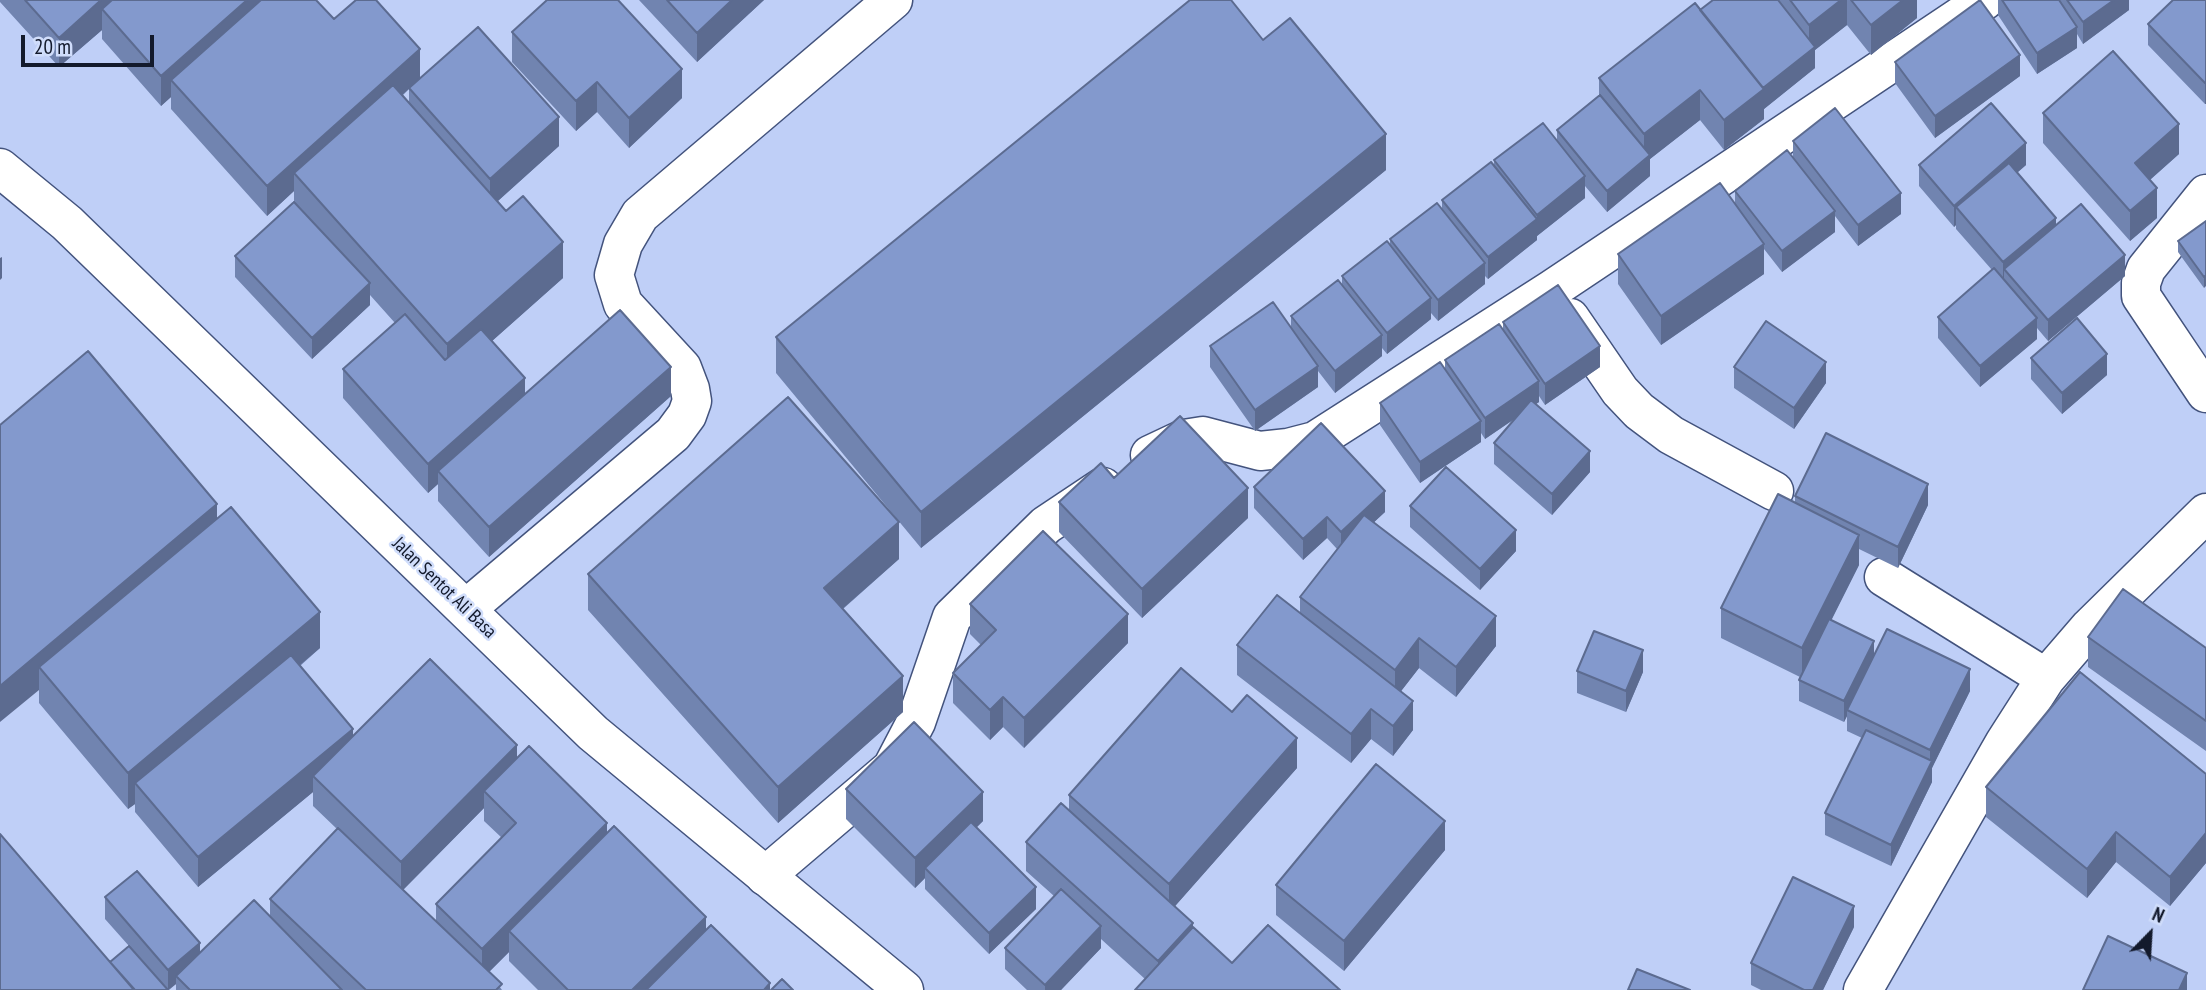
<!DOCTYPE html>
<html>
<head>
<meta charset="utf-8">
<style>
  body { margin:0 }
  #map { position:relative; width:2206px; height:990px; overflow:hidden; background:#bfcff7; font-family:"PT Sans Narrow",sans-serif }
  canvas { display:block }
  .north { position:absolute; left:2115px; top:899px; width:70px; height:70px; -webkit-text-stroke:5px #d0ddfb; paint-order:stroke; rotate:24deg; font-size:19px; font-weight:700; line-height:28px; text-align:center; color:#131a2c }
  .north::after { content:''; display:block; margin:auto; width:24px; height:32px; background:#131a2c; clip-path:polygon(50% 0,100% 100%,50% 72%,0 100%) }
  .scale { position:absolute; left:21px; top:35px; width:133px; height:32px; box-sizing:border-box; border:4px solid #131a2c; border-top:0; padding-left:9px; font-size:21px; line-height:24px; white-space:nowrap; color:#131a2c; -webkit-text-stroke:5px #d0ddfb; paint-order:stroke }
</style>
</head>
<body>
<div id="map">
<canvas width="2206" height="990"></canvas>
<div class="north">N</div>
<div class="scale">20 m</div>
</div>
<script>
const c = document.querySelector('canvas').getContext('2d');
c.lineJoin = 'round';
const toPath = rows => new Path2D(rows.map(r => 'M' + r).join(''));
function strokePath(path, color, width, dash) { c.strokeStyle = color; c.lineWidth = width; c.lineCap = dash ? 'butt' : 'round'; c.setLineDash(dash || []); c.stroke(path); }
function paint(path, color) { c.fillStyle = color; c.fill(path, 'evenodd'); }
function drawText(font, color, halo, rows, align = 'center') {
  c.font = font + ' "PT Sans Narrow",sans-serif'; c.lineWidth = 5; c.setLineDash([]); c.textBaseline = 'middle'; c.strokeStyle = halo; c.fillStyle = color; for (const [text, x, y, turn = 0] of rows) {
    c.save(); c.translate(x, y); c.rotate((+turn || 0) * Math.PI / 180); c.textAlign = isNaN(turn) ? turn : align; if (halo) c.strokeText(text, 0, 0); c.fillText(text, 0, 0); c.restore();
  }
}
const street = toPath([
  [2206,194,2146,269,2141,283,2141,296,2206,393],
  [1570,318,1620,391,1639,411,1671,435,1774,491],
  [1150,455,1184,439,1203,436,1260,451,1288,448,1315,441,1551,290,1985,0],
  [1884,577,2046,678],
  [466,609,673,434,687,415,692,401,690,389,682,368,623,304,614,275,623,244,640,215,893,0],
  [765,876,892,768,916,722,952,617,1046,525,1103,487],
  [1863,990,2005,742,2046,678,2090,627,2206,513]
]);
const secondary = toPath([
  [0,168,67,223,593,733,904,990]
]);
const wall = toPath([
  [0,0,316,0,334,19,420,78,559,146,498,201,563,278,492,341,525,394,671,396,489,557,438,501,438,484,428,493,343,398,343,369,395,323,370,295,370,305,312,359,235,277,235,256,294,202,294,191,267,216,171,109,171,97,161,106,102,39,102,30,59,67,0,2],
  [409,89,409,102,403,95],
  [639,0,764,0,697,62],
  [1713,0,1917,0,1917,18,1871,55,1847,25,1815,50,1815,68,1764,109,1764,119,1724,150,1700,120,1650,159,1650,176,1607,212,1585,186,1585,198,1537,236,1537,235,1537,240,1488,279,1485,276,1485,284,1438,321,1431,313,1431,319,1387,354,1382,348,1382,356,1335,393,1318,371,1318,387,1255,431,1210,367,1210,346,1291,329,1291,316,1342,284,1342,276,1390,246,1390,239,1442,209,1442,200,1494,166,1494,160,1557,140,1557,130,1599,95,1599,78,1700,10],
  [1998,0,2129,0,2129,10,2083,44,2077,34,2077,48,2037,74,1998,15],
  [2206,0,2206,104,2205,104,2148,45,2148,24],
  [512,32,682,98,629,148,597,112,576,131,512,62],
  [1263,40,1386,170,921,548,776,373,776,337],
  [1895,62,2020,76,1935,138,1895,83],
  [2043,113,2179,154,2150,180,2157,218,2130,241,2043,143],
  [1793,141,1901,214,1858,246,1835,216,1835,232,1782,272,1764,249,1764,274,1661,345,1618,284,1618,254,1735,203,1735,191,1793,157],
  [1919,165,2026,165,2017,173,2056,225,2125,276,2048,341,2037,328,2037,339,1980,387,1938,338,1938,317,1992,270,1956,229,1956,225,1954,227,1919,186],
  [2206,221,2204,288,2178,252,2178,241],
  [1503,322,1600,367,1545,405,1539,396,1539,402,1536,404,1590,472,1552,515,1494,464,1494,443,1516,418,1485,439,1481,433,1481,442,1420,483,1380,425,1380,403,1445,369,1445,360,1503,329],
  [2031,358,2107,375,2062,414,2031,379],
  [1734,367,1826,383,1794,429,1734,388],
  [0,425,217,518,320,648,300,666,353,737,517,758,607,832,706,930,770,990,538,990,509,961,509,952,489,972,502,990,176,990,176,984,169,990,0,990,110,962,129,946,105,919,105,897,200,953,270,917,270,899,337,829,313,806,313,792,198,887,135,812,135,804,128,809,39,703,39,690],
  [484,808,484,821,502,838,436,904,436,921,403,890],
  [1114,478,1248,518,1142,618,1059,532,1059,502],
  [1254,487,1385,512,1374,522,1496,646,1456,697,1419,668,1401,691,1413,730,1393,756,1371,739,1351,763,1237,675,1237,645,1300,613,1300,597,1337,549,1327,538,1303,560,1254,508],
  [1795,496,1928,505,1898,568,1859,549,1859,565,1831,621,1874,655,1970,691,1932,768,1932,782,1891,866,1825,835,1825,813,1862,738,1847,731,1847,716,1844,722,1799,701,1799,680,1800,677,1721,638,1721,608,1795,503],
  [1410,506,1516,551,1480,590,1410,527],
  [899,559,843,609,903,712,778,823,588,610,588,574],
  [970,604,1128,643,1024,748,1003,727,990,740,953,703,953,673,981,645,970,634],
  [2088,637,2206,648,2206,751,2088,667],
  [1577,671,1643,672,1626,712,1577,693],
  [1297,768,1175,906,1193,928,1232,963,1340,990,1145,979,1101,939,1101,948,1061,990,1027,990,1005,969,1005,948,1054,896,1026,871,1026,842,1069,810,1069,795],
  [2206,774,2206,863,2170,906,2116,862,2087,898,1986,817,1986,787],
  [846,789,983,821,976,828,1036,909,989,954,925,889,925,878,915,888,846,819],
  [1445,850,1344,971,1276,915,1276,885],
  [1854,927,1823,990,1761,990,1751,985,1751,963]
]);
const shadedWall = toPath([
  [101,0,135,0,102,9,102,30,59,67,59,38],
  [247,0,280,0,171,80,171,97,161,106,161,76],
  [732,0,764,0,697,62,697,33],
  [1841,0,1847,0,1847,25,1815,50,1815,68,1764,109,1764,119,1724,150,1724,120,1809,52,1809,25],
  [1903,0,1917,0,1917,18,1871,55,1871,25],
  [2114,0,2129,0,2129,10,2083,44,2083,22],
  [2077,27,2077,48,2037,74,2037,53],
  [420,49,420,79,303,183,294,173,294,191,267,216,267,186],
  [2020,55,2020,76,1935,138,1935,116],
  [682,69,682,98,629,148,629,118],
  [597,82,597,112,576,131,576,101],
  [2206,82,2206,104,2205,104,2205,83],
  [1700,90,1700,120,1650,159,1650,176,1607,212,1607,191,1644,161,1644,134],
  [559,117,559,146,490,208,490,179],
  [2179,124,2179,154,2135,193,2135,163],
  [1386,134,1386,170,921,548,921,512],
  [2026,143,2026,165,1965,217,1956,207,1956,225,1954,227,1954,206],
  [1585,176,1585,198,1537,236,1537,215],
  [2157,188,2157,218,2130,241,2130,211],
  [1901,193,1901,214,1858,246,1858,225],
  [1835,211,1835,232,1782,272,1782,251],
  [2056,218,2056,239,2004,269,2004,283,2003,284,2003,262],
  [1537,219,1537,240,1488,279,1488,257],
  [563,242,563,278,447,381,447,344],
  [1764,244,1764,274,1661,345,1661,316],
  [2125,255,2125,276,2048,341,2048,320],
  [2,257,2,278,0,280,0,258],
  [1485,263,1485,284,1438,321,1438,300],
  [2206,275,2206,286,2204,288,2204,277],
  [370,283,370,305,312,359,312,338],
  [1431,298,1431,319,1387,354,1387,333],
  [2037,318,2037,339,1980,387,1980,366],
  [1382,335,1382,356,1335,393,1335,371],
  [1600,346,1600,367,1545,405,1545,384],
  [2107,354,2107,375,2062,414,2062,393],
  [1826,362,1826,383,1794,429,1794,408],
  [1318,366,1318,387,1255,431,1255,410],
  [671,367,671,396,489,557,489,527],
  [525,378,525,408,438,471,438,484,428,493,428,464],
  [1539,381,1539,402,1485,439,1485,418],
  [1481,421,1481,442,1420,483,1420,462],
  [1590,451,1590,472,1552,515,1552,494],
  [1928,484,1928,505,1898,568,1898,547],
  [1248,488,1248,518,1142,618,1142,589],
  [1385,491,1385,512,1341,553,1341,532],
  [217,504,217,540,39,667,39,690,0,722,0,686],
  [1327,517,1327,538,1303,560,1303,539],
  [899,522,899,559,824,625,824,588],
  [1516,530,1516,551,1480,590,1480,569],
  [1859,535,1859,565,1802,678,1802,648],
  [320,612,320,648,146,795,135,783,135,804,128,809,128,773],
  [1128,614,1128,643,1024,748,1024,718],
  [1496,616,1496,646,1456,697,1456,667],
  [1419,638,1419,668,1395,699,1395,670],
  [1874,641,1874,662,1847,710,1847,716,1844,722,1844,701],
  [1643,650,1643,672,1626,712,1626,691],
  [1970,669,1970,691,1932,768,1932,782,1891,866,1891,845,1930,764,1930,750],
  [903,676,903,712,778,823,778,787],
  [1003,697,1003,727,990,740,990,710],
  [1413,701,1413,730,1393,756,1393,726],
  [1371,709,1371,739,1351,763,1351,734],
  [353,729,353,759,313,776,313,792,198,887,198,857],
  [1297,738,1297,768,1169,913,1169,884],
  [517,745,517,775,484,791,484,808,401,892,401,862],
  [983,792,983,821,930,873,925,868,925,878,915,888,915,858],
  [1445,821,1445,850,1344,971,1344,941],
  [607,823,607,853,509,931,509,952,482,979,482,949],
  [2116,832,2116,862,2087,898,2087,869],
  [2206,833,2206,863,2170,906,2170,877],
  [1036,887,1036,909,989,954,989,933],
  [1854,906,1854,927,1823,990,1813,990],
  [706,917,706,947,662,990,632,990],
  [1193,923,1193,952,1158,990,1158,961],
  [1101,926,1101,948,1061,990,1045,990,1045,985],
  [200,943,200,964,176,976,176,984,168,990,168,970],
  [2187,973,2187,990,2179,990],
  [770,983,770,990,764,990]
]);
const building = toPath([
  [25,0,101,0,59,38,25,0],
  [112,0,247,0,161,76,102,9,112,0],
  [261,0,316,0,334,19,356,0,376,0,420,49,267,186,171,80,261,0],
  [547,0,618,0,682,69,629,118,597,82,576,101,512,32,547,0],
  [667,0,732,0,697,33,667,0],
  [1190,0,1231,0,1263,40,1290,18,1386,134,921,512,776,337,1190,0],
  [1713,0,1778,0,1815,47,1763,88,1700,10,1713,0],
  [1790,0,1841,0,1809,25,1790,0],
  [1851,0,1903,0,1871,25,1851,0],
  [1980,0,2020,55,1935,116,1895,62,1980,0],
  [2002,0,2059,0,2077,27,2037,53,2002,0],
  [2067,0,2114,0,2083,22,2067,0],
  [2173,0,2206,0,2206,82,2205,83,2148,24,2173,0],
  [1695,3,1764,89,1724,120,1700,90,1644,134,1599,78,1695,3],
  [478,27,559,117,490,179,409,88,478,27],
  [2113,51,2179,124,2135,163,2157,188,2130,211,2043,113,2113,51],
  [393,85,506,211,523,196,563,242,447,344,294,173,393,85],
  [1600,95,1650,155,1607,191,1557,130,1600,95],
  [1991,103,2026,143,1954,206,1919,165,1991,103],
  [1835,108,1901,193,1858,225,1793,141,1835,108],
  [1543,123,1585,176,1537,215,1494,160,1543,123],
  [1787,150,1835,211,1782,251,1735,191,1787,150],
  [1491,162,1537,219,1488,257,1442,200,1491,162],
  [2009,163,2056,218,2003,262,1956,207,2009,163],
  [1720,183,1764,244,1661,316,1618,254,1720,183],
  [294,202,370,283,312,338,235,256,294,202],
  [1437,203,1485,263,1438,300,1390,239,1437,203],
  [2081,204,2125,255,2048,320,2004,269,2081,204],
  [2206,221,2206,275,2204,277,2178,241,2206,221],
  [1387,241,1431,298,1387,333,1342,276,1387,241],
  [1994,268,2037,318,1980,366,1938,317,1994,268],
  [1338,280,1382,335,1335,371,1291,316,1338,280],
  [1558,285,1600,346,1545,384,1503,322,1558,285],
  [1273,302,1318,366,1255,410,1210,346,1273,302],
  [620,310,671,367,489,527,438,471,620,310],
  [405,314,445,360,481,329,525,378,428,464,343,369,405,314],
  [2077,318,2107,354,2062,393,2031,358,2077,318],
  [1766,321,1826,362,1794,408,1734,367,1766,321],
  [1499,324,1539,381,1485,418,1445,360,1499,324],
  [88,351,217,504,0,686,0,425,88,351],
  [1440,362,1481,421,1420,462,1380,403,1440,362],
  [788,397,899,522,824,588,903,676,778,787,588,574,788,397],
  [1531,400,1590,451,1552,494,1494,443,1531,400],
  [1180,416,1248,488,1142,589,1059,502,1101,463,1114,478,1180,416],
  [1321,423,1385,491,1341,532,1327,517,1303,539,1254,487,1321,423],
  [1826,433,1928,484,1898,547,1795,496,1826,433],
  [1446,467,1516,530,1480,569,1410,506,1446,467],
  [1778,494,1859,535,1802,648,1721,608,1778,494],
  [231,507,320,612,128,773,39,667,231,507],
  [1364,515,1496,616,1456,667,1419,638,1395,670,1300,597,1364,515],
  [1043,531,1128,614,1024,718,1003,697,990,710,953,673,996,630,970,604,1043,531],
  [2123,589,2206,648,2206,721,2088,637,2123,589],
  [1277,595,1413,701,1393,726,1371,709,1351,734,1237,645,1277,595],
  [1829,619,1874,641,1844,701,1799,680,1829,619],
  [1887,629,1970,669,1930,750,1847,710,1887,629],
  [1594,631,1643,650,1626,691,1577,671,1594,631],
  [291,655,353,729,198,857,135,783,291,655],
  [430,659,517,745,401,862,313,776,430,659],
  [1181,668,1232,712,1247,695,1297,738,1169,884,1069,795,1181,668],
  [2080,672,2206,774,2206,833,2170,877,2116,832,2087,869,1986,787,2080,672],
  [914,722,983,792,915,858,846,789,914,722],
  [1866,730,1932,761,1891,845,1825,813,1866,730],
  [529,746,607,823,482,949,436,904,516,823,484,791,529,746],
  [1376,764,1445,821,1344,941,1276,885,1376,764],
  [1061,803,1193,923,1158,961,1026,842,1061,803],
  [971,822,1036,887,989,933,925,868,971,822],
  [614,826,706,917,632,990,568,990,509,931,614,826],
  [338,828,502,984,496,990,366,990,270,899,338,828],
  [0,834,134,990,0,990,0,834],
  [137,871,200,943,168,970,105,897,137,871],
  [1793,877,1854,906,1813,990,1804,990,1751,963,1793,877],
  [1061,889,1101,926,1045,985,1005,948,1061,889],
  [254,900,342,990,190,990,176,976,254,900],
  [711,925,770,983,764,990,646,990,711,925],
  [1268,925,1340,990,1135,990,1193,927,1232,963,1268,925],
  [2108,936,2187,973,2179,990,2083,990,2108,936],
  [129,946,168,990,135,990,110,962,129,946],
  [1637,969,1690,990,1628,990,1637,969],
  [782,979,793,990,771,990,782,979]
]);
const streetNames = [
  ["Jalan Sentot Ali Basa",444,588,44]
];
strokePath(street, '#43537d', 41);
strokePath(secondary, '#43537d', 41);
strokePath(street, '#fff', 38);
strokePath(secondary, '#fff', 38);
paint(wall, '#7184b0');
paint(shadedWall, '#5c6b90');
paint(building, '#8399cd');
strokePath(building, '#5c6b90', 2);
drawText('19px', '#131a2c', '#d0ddfb', streetNames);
</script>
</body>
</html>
